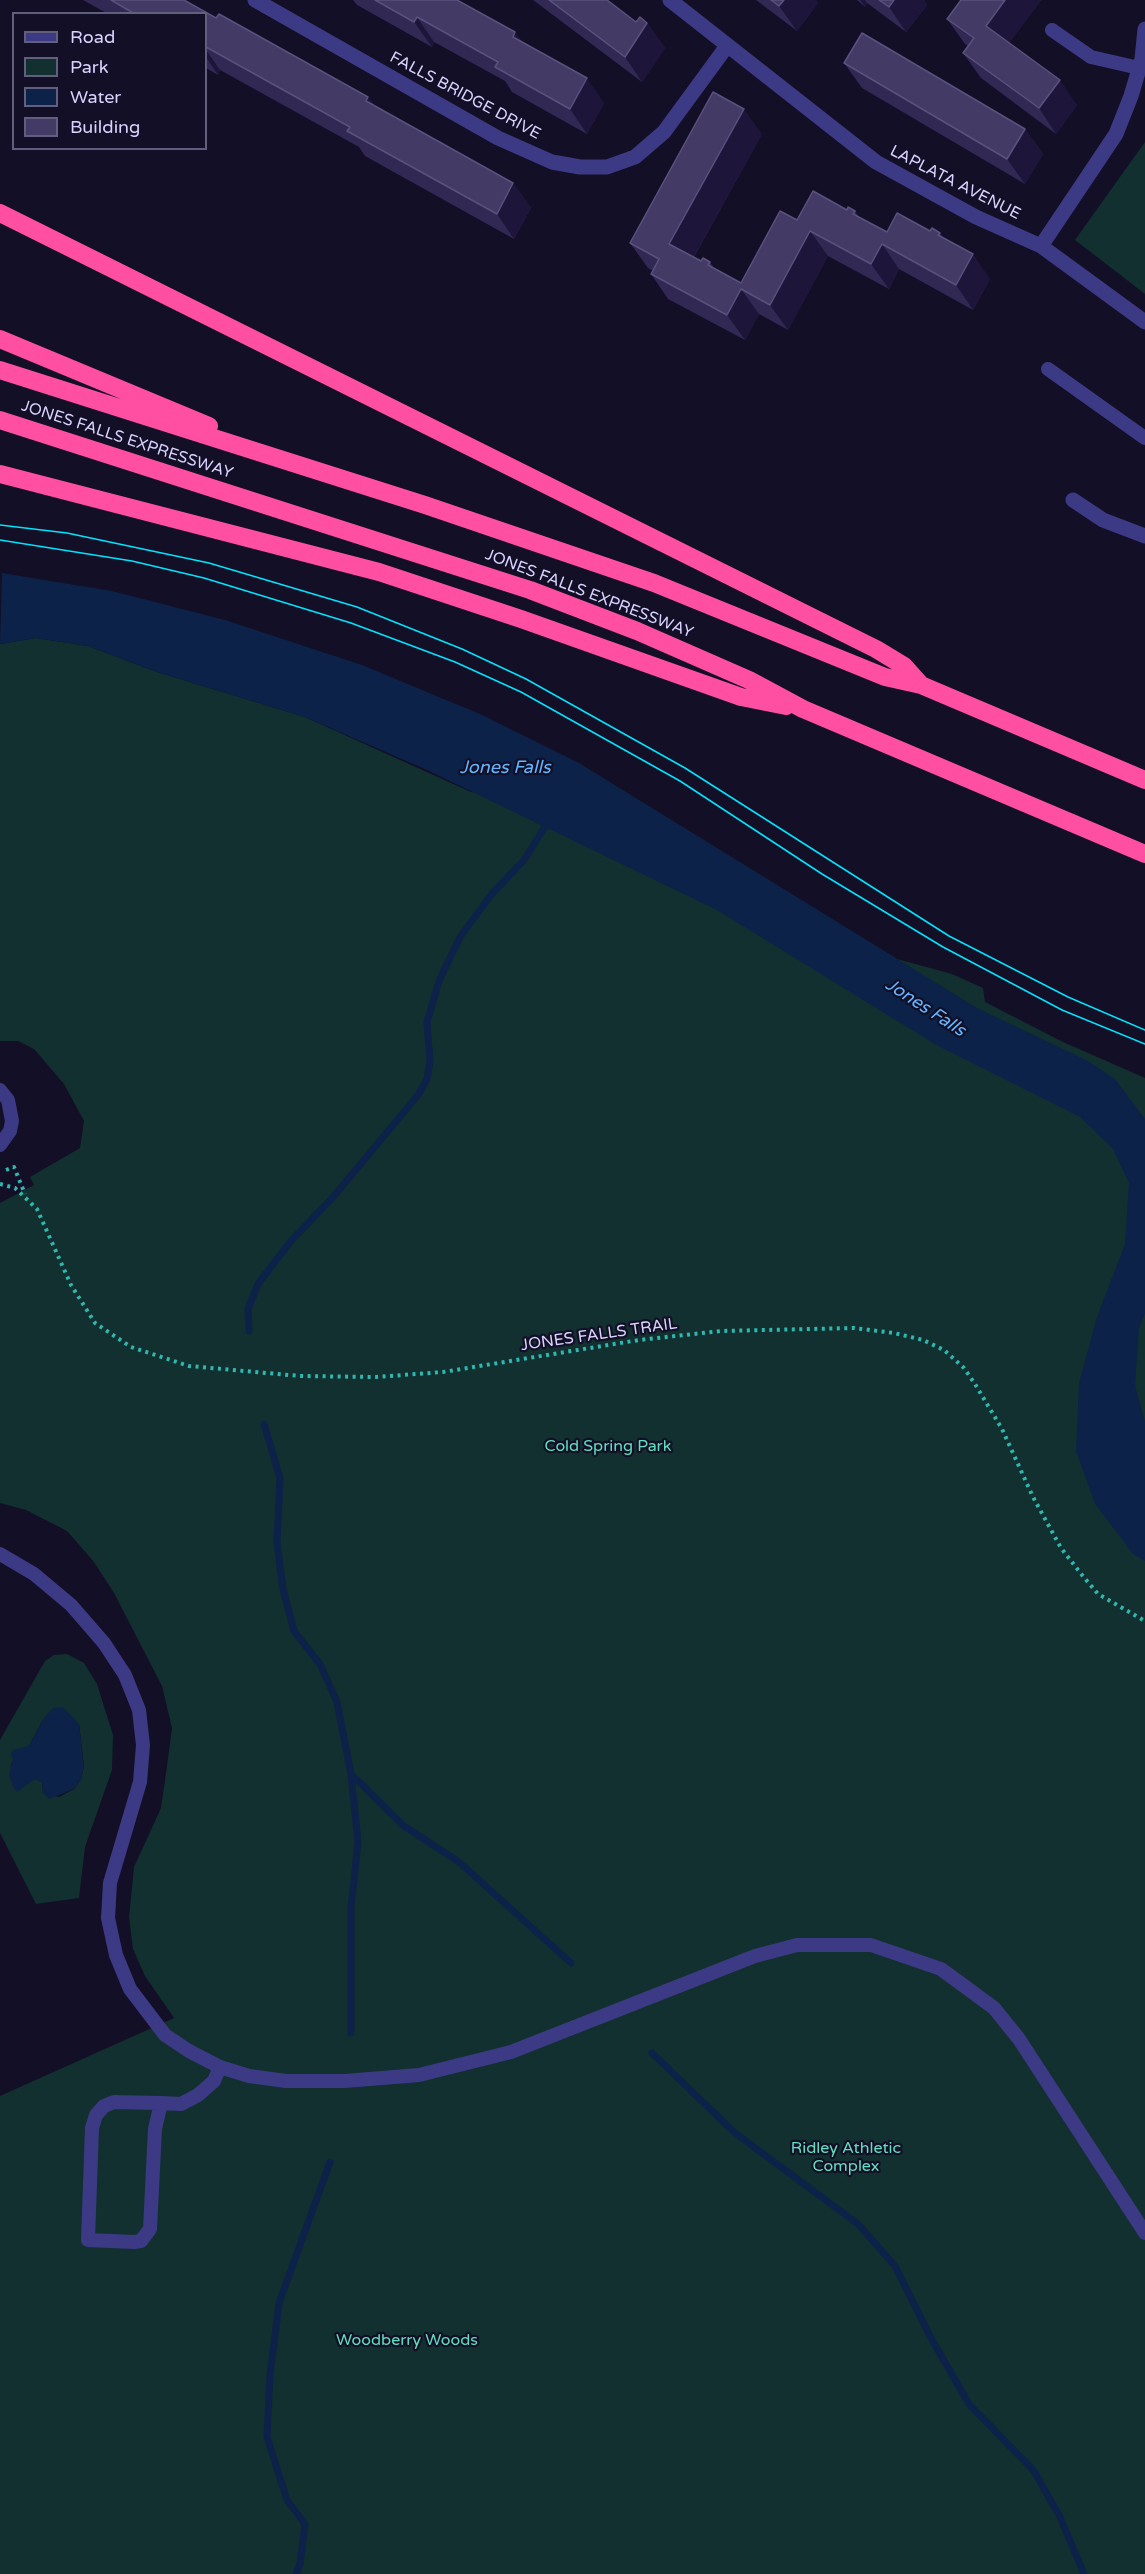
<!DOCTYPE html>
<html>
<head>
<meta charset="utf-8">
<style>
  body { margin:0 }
  #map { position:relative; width:1145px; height:2574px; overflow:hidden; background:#130f26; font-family:"Varela Round",sans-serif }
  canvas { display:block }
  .legend { position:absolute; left:12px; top:12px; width:195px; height:138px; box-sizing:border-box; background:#130f26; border:2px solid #625e7d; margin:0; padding:8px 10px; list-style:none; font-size:18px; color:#d9d4ff }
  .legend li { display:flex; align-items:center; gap:12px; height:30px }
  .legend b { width:30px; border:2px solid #625e7d }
</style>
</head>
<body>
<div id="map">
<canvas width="1145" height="2574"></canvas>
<ul class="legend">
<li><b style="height:8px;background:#3d3a85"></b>Road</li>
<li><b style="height:16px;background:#12302f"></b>Park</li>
<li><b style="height:16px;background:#0c2248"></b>Water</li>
<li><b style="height:16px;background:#433a66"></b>Building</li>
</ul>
</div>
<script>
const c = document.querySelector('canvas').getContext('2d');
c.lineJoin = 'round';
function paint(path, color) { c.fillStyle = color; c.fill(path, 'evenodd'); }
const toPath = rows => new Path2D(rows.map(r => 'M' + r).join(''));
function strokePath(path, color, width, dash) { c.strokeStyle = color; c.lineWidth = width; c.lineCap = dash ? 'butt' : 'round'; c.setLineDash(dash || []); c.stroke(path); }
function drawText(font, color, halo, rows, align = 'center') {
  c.font = font + ' "Varela Round",sans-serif'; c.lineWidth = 4.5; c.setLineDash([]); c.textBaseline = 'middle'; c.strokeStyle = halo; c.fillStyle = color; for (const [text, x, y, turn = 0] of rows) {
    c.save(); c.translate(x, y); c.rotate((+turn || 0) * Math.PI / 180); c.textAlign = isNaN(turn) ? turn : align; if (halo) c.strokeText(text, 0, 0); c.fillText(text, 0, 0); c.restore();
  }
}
const green = toPath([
  [1145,142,1145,294,1075,240],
  [36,638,88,646,157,672,305,717,471,792,577,762,897,959,952,974,983,988,985,1002,1063,1042,1145,1078,1145,2574,0,2574,0,2096,174,2018,145,1976,133,1949,129,1917,134,1867,161,1808,167,1766,172,1728,162,1686,114,1593,94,1562,67,1531,26,1510,0,1503,0,1203,34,1185,30,1177,80,1148,84,1121,64,1084,34,1049,18,1041,0,1041,0,644],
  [67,1654,84,1663,97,1684,113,1735,112,1770,85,1847,79,1898,36,1904,0,1833,0,1740,45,1661,54,1655],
  [44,1718,79,1724,84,1767,81,1779,74,1789,59,1797,43,1793,42,1782,35,1779,27,1783,11,1764,22,1749,29,1746]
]);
const water = toPath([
  [2,573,112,591,225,620,362,665,480,714,577,762,977,1008,1088,1061,1115,1079,1145,1119,1145,1313,1139,1328,1135,1385,1145,1422,1145,1561,1133,1554,1095,1504,1076,1451,1079,1383,1097,1317,1125,1244,1129,1183,1113,1149,1080,1117,938,1046,717,910,427,770,305,717,157,672,88,646,36,638,0,644],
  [63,1707,79,1724,84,1767,81,1779,74,1789,49,1799,43,1793,42,1782,35,1779,17,1792,13,1787,9,1774,13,1759,11,1755,13,1750,29,1746,44,1718,53,1708]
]);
const stream = toPath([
  [249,1331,248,1309,258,1284,291,1241,334,1196,418,1095,427,1079,430,1061,427,1022,439,981,460,937,491,895,524,860,548,822],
  [264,1424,280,1478,277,1543,283,1589,294,1631,320,1664,337,1702,351,1774,358,1842,351,1907,351,2033],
  [351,1774,404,1826,459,1862,571,1963],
  [652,2053,735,2133,858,2224,895,2266,931,2338,969,2404,1034,2471,1060,2517,1084,2574],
  [296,2574,300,2564,305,2524,287,2500,267,2437,270,2375,279,2303,330,2162]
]);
const path = toPath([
  [6,1170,14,1167,25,1194],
  [0,1184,15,1188,37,1209,71,1285,95,1323,131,1347,189,1366,300,1376,376,1377,443,1372,639,1340,721,1331,854,1328,894,1333,923,1340,944,1350,964,1368,975,1384,1002,1429,1033,1497,1061,1548,1082,1575,1098,1594,1145,1621]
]);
const lane = toPath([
  [1052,30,1091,57,1139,68],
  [1048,369,1145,438],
  [0,1090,8,1100,12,1121,10,1131,0,1145],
  [0,1554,34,1574,71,1605,104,1643,125,1675,139,1710,143,1745,140,1782,110,1883,108,1918,116,1955,130,1989,165,2035,189,2051,220,2067,249,2076,286,2081,345,2081,419,2075,511,2052,755,1956,797,1945,871,1945,941,1969,994,2008,1019,2039,1145,2233],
  [161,2103,155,2129,150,2229,141,2241,134,2242,88,2240,92,2128,96,2115,104,2106,114,2102,161,2103,181,2104,198,2095,214,2081,220,2067]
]);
const street = toPath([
  [255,0,498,138,552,162,580,167,607,167,635,157,664,132,727,46],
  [670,0,876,162,976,217,1041,246,1145,322],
  [1041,246,1116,134,1131,96,1142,59,1145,29],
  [1073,500,1103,520,1145,536]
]);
const highway = toPath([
  [0,213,876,649,904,666,921,685],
  [0,339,209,426],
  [0,370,425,505,654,583,885,677,921,685,1145,780],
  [0,420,530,590,637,631,749,680,803,709,1145,854],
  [0,474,379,572,521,619,741,697,786,706]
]);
const tram = toPath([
  [0,525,67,533,209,563,357,607,462,649,526,679,685,768,949,936,1068,997,1145,1030],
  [0,540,132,561,204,578,351,623,455,662,521,692,680,781,822,874,943,947,1062,1010,1145,1044]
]);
const wall = toPath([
  [83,0,184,0,216,18,368,97,375,106,513,183,531,208,514,239,365,156,359,147,220,70,218,75,206,68,206,14,108,14],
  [353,0,457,0,515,32,522,42,604,103,587,134,512,92,505,81,434,42,432,47,357,5],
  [533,0,607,0,636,22,647,23,665,48,642,82],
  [756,0,816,0,818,3,797,31],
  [857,0,924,0,927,5,906,32,867,3,865,7],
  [961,0,1041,0,1009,43,1077,105,1056,134,981,78,963,53,968,46,965,44,947,19],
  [844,63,1025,129,1043,154,1025,184,862,88],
  [762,134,694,257,701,261,710,262,714,268,741,283,797,220,847,210,855,211,859,217,887,232,930,231,940,233,944,239,990,279,973,310,899,269,889,289,828,256,788,330,759,314,745,340,668,299,651,274,653,271,648,268,630,243]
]);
const shadedWall = toPath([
  [784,0,816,0,818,3,797,31,779,6],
  [860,0,865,0,867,3,865,7],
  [894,0,924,0,927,5,906,32,889,7],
  [1005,0,1041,0,1003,51,986,26],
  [417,17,434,42,432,47,414,22],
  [647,23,665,48,642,82,625,57],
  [515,32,533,57,513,37],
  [206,50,220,70,218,75,206,57],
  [587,78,604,103,587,134,570,109],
  [1060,80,1077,105,1056,134,1039,108],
  [368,97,386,122,366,101],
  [744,109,762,134,687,269,669,244],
  [1025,129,1043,154,1025,184,1007,159],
  [513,183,531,208,514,239,497,214],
  [810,231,828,256,788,330,770,305],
  [882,244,899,269,889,289,871,264],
  [973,254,990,279,973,310,956,285],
  [741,289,759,314,745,340,727,315]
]);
const building = toPath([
  [111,0,184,0,216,18,219,14,368,97,366,101,513,183,497,214,347,131,350,127,206,47,206,14,135,14,111,0],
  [375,0,457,0,515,32,513,37,587,78,570,109,495,67,498,62,417,17,414,22,375,0],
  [549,0,607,0,636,22,640,17,647,23,625,57,549,0],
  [771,0,784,0,779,6,771,0],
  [879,0,894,0,889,7,879,0],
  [961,0,1005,0,986,26,1060,80,1039,108,963,53,974,38,947,19,961,0],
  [862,33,1025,129,1007,159,844,63,862,33],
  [713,92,744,109,669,244,701,261,703,258,710,262,708,265,741,283,780,211,797,220,813,191,847,210,848,207,855,211,853,214,887,232,897,213,930,231,932,228,940,233,938,235,973,254,956,285,882,244,871,264,810,231,770,305,741,289,727,315,651,274,659,259,630,243,713,92]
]);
const streetNames = [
  ["FALLS BRIDGE DRIVE",465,96,28],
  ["LAPLATA AVENUE",955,183,27],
  ["JONES FALLS EXPRESSWAY",127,440,18],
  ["JONES FALLS EXPRESSWAY",589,594,21],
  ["JONES FALLS TRAIL",599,1335,-8]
];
const parkNames = [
  ["Cold Spring Park",608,1447],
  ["Ridley Athletic",846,2149],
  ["Complex",846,2167],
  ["Woodberry Woods",407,2341]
];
const waterNames = [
  ["Jones Falls",505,768],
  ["Jones Falls",925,1008,33]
];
paint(green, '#12302f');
paint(water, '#0c2248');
strokePath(stream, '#0c2248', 7);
strokePath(path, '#2fb8b0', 4, [3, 4.5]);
strokePath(lane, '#3d3a85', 14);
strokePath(street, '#3d3a85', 15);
strokePath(highway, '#ff4fa3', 18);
strokePath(tram, '#00e5ff', 1.5);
paint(wall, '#312854');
paint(shadedWall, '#1d163a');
paint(building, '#433a66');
strokePath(building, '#5a527e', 1.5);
drawText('16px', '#d9d4ff', '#130f26', streetNames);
drawText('16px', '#5fe0c0', '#130f26', parkNames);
drawText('italic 18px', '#62b6ff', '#130f26', waterNames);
</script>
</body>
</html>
